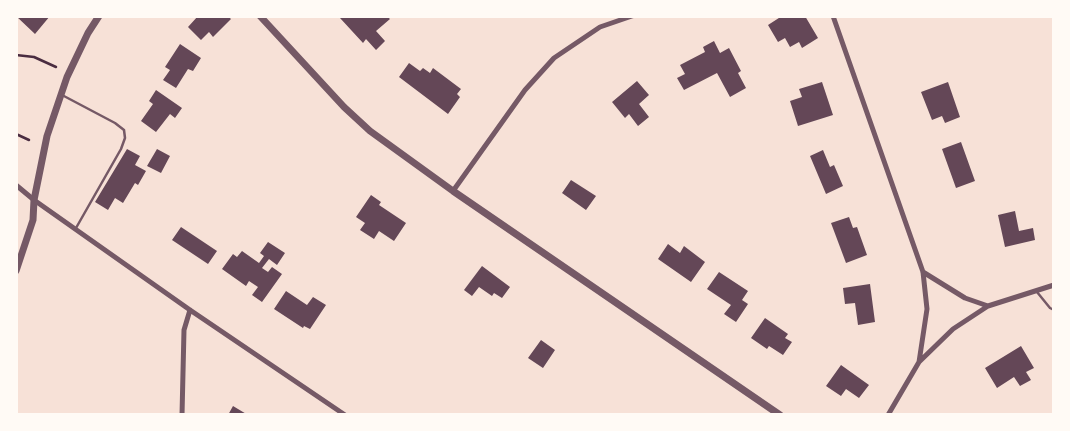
<!DOCTYPE html>
<html>
<head>
<meta charset="utf-8">
<style>
  body { margin:0 }
  #map { position:relative; width:1070px; height:431px; overflow:hidden; background:#f7e1d7; font-family:"Golos Text",sans-serif }
  canvas { display:block }
  .frame { position:absolute; inset:0; border:18px solid #fffaf5; pointer-events:none }
</style>
</head>
<body>
<div id="map">
<canvas width="1070" height="431"></canvas>
<div class="frame"></div>
</div>
<script>
const c = document.querySelector('canvas').getContext('2d');
c.lineJoin = 'round';
function paint(path, color) { c.fillStyle = color; c.fill(path, 'evenodd'); }
const toPath = rows => new Path2D(rows.map(r => 'M' + r).join(''));
function strokePath(path, color, width, dash) { c.strokeStyle = color; c.lineWidth = width; c.lineCap = dash ? 'butt' : 'round'; c.setLineDash(dash || []); c.stroke(path); }
const building = toPath([
  [16,16,50,16,35,34],
  [198,16,228,16,231,19,213,37,209,32,201,40,188,27],
  [343,16,387,16,390,19,376,31,385,41,376,50,366,39,363,43,340,18],
  [782,16,805,16,818,38,802,48,799,42,790,47,785,38,778,42,768,25],
  [714,41,720,53,729,48,741,71,738,73,746,88,730,97,717,73,684,90,677,78,685,74,680,65,705,52,703,47],
  [180,44,201,58,193,71,188,69,176,88,163,80,170,70,165,67],
  [409,63,420,71,423,68,430,73,433,68,461,89,457,94,460,97,448,114,399,77],
  [637,81,649,95,639,104,649,117,638,126,629,114,625,118,612,102],
  [822,82,833,115,798,126,790,101,802,97,799,89],
  [948,82,960,117,945,123,942,116,932,120,921,92],
  [156,90,182,108,175,118,170,114,156,132,141,121,153,104,149,101],
  [961,142,975,181,956,188,942,149],
  [127,149,140,156,135,165,146,171,138,185,135,183,123,203,115,198,108,210,95,202],
  [157,149,170,156,161,173,147,166],
  [823,150,830,167,834,165,843,186,826,194,810,156],
  [571,180,596,196,586,210,562,193],
  [371,195,381,202,379,205,406,223,394,241,379,231,374,239,360,230,365,223,356,217],
  [1015,211,1019,231,1033,228,1035,240,1005,247,998,215],
  [849,217,853,228,857,227,867,255,846,263,831,223],
  [181,227,217,251,208,264,172,240],
  [268,242,285,253,277,265,269,259,262,268,268,272,272,267,282,274,262,302,252,295,258,287,249,281,246,286,222,269,233,254,237,257,242,251,259,263,264,256,260,253],
  [668,244,680,253,684,246,705,262,691,282,658,259],
  [482,266,510,287,502,298,494,293,492,296,479,287,472,296,464,290],
  [719,272,748,291,742,300,748,304,736,322,724,314,731,305,707,289],
  [870,284,875,322,858,325,855,303,845,304,843,288],
  [286,291,307,305,313,297,326,305,310,329,304,326,303,328,274,309],
  [765,318,788,334,785,338,792,342,783,355,769,346,767,349,751,338],
  [541,340,555,350,543,368,528,358],
  [1021,346,1034,368,1026,372,1031,380,1020,386,1014,377,997,388,985,368],
  [841,365,869,385,859,398,846,389,841,396,826,386],
  [233,406,248,415,228,415]
]);
const path = toPath([
  [16,55,34,57,56,67],
  [16,134,29,140]
]);
const service = toPath([
  [62,95,115,123,124,130,125,138,121,149,76,228],
  [1037,292,1050,308,1054,310]
]);
const minor = toPath([
  [833,16,923,272,927,309,919,362],
  [16,185,34,200,190,310,345,415],
  [453,191,525,90,554,58,600,27,632,16],
  [923,272,965,298,988,306],
  [182,415,184,330,190,310],
  [888,415,919,362,953,329,988,306,1054,285]
]);
const tertiary = toPath([
  [260,16,344,107,370,131,453,191,780,415],
  [16,271,33,220,34,200,47,136,67,77,88,33,99,16]
]);
paint(building, '#644757');
strokePath(path, '#4a2c40', 2.5);
strokePath(service, '#755966', 2.5);
strokePath(minor, '#755966', 5);
strokePath(tertiary, '#755966', 7);
</script>
</body>
</html>
